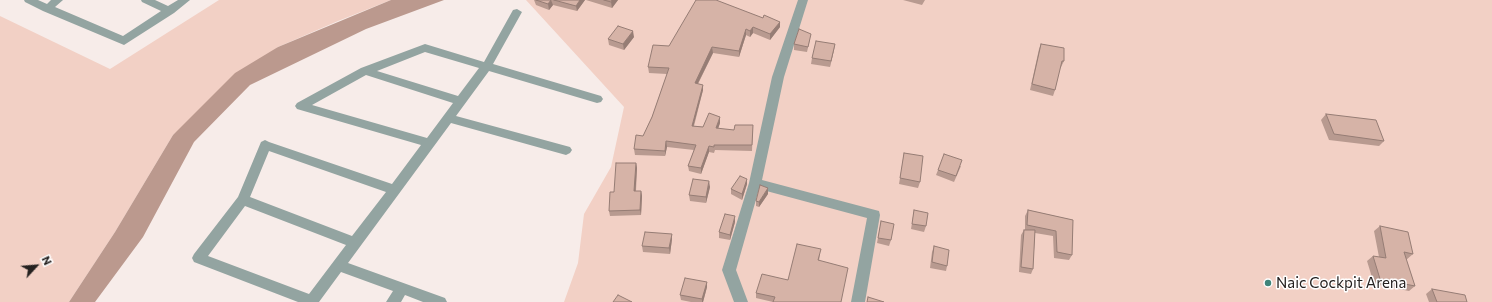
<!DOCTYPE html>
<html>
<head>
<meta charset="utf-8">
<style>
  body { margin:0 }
  #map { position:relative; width:1492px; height:302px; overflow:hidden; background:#f7ece9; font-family:Commissioner,sans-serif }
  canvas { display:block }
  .north { position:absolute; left:16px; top:246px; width:40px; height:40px; -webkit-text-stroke:3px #fff; paint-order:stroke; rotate:64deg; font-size:11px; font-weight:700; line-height:16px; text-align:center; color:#252120 }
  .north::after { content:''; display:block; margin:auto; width:14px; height:18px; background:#252120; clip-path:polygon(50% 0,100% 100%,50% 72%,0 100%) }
</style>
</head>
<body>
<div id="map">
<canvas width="1492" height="302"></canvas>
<div class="north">N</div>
</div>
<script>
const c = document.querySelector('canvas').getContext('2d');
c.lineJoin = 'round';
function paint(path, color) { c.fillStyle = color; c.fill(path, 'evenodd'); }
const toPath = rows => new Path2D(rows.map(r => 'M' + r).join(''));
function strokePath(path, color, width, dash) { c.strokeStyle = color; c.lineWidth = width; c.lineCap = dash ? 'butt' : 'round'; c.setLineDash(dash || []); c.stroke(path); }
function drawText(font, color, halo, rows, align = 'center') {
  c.font = font + ' Commissioner,sans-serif'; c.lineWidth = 3; c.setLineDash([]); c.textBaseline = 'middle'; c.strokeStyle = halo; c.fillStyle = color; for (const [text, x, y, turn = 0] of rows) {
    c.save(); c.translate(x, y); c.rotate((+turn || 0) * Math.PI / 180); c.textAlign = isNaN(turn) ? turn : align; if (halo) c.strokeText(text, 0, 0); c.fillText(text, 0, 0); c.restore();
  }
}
const green = toPath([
  [219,0,391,0,338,21,278,47,173,135,115,232,69,302,0,302,0,16,110,69],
  [526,0,1492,0,1492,302,564,302,578,263,584,214,611,167,624,107]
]);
const water = toPath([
  [391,0,444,0,366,29,250,85,194,142,143,237,95,302,69,302,115,232,173,135,235,73,278,47]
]);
const minor = toPath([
  [24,0,38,0,47,4,51,0,63,0,55,7,123,36,161,11,142,2,141,0,155,0,168,6,178,0,190,0,174,13,124,45,43,11,25,2,24,0],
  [798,0,808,0,784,77,762,180,879,211,880,215,865,302,851,302,867,218,759,189,736,270,748,302,734,302,722,270,749,183,772,77,798,0],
  [517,9,522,12,493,64,601,96,603,99,601,102,597,103,489,71,456,116,570,147,572,150,570,153,566,155,451,123,348,263,445,298,447,302,423,302,405,295,401,302,386,302,393,291,341,272,319,302,298,302,194,262,192,258,194,254,238,197,261,142,265,140,269,142,392,184,421,145,297,109,295,106,297,103,361,68,425,44,484,62,513,10,517,9],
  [425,52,479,68,458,96,377,71,425,52],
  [366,75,453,103,427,138,312,105,366,75],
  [269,151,386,192,352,236,250,197,269,151],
  [245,206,346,245,309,294,208,256,245,206]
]);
const wall = toPath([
  [534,0,585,0,577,11,553,5,549,10,536,5],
  [586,0,618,0,612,8],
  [903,0,925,0,922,5],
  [763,18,780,22,780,27,770,40,753,33,750,37,746,35,739,57,713,53,698,84,703,85,703,90,694,126,703,127,720,123,718,129,734,130,753,125,752,151,715,150,714,153,709,152,701,174,689,171,688,166,694,150,667,147,665,156,635,155,634,149,643,136,652,117,667,74,649,73,648,67,669,46],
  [634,37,624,50,609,45,608,39],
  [810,39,807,52,794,50,794,44],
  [835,44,830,67,811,64,812,58],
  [1041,44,1064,61,1061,67,1060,67,1055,90,1053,96,1030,90,1039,49],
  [1326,114,1384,141,1379,146,1329,140,1321,120],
  [904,153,920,182,918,188,899,184],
  [636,163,637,168,636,191,641,191,642,196,641,215,610,216,609,211,614,192],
  [961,166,954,182,936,175,938,170],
  [747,179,747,184,742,200,731,194,731,189],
  [710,187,706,203,690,201,689,195],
  [768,194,759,207,756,206,756,201],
  [914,210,926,226,924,232,911,229],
  [1028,210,1073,220,1072,255,1069,260,1054,258,1053,236,1035,233,1033,269,1031,274,1019,272,1021,235,1024,230,1025,230,1025,216],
  [881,221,891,240,889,246,877,243],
  [735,222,730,240,719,238,719,232],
  [1380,226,1413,254,1406,260,1415,286,1409,291,1374,284,1367,261,1373,256,1379,257,1374,231],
  [672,234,672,239,670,254,643,252,642,246],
  [934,246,947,266,946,271,930,268,932,252],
  [820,254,819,261,841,302,773,302,756,298,756,293,788,280],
  [707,282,707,287,703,302,691,302,681,300,680,295],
  [1432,289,1467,302,1429,302,1426,294]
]);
const shadedWall = toPath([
  [551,0,553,5,549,10,548,4],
  [580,0,585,0,577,11,576,6],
  [612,0,618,0,612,8,611,2],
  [780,22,780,27,770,40,770,34],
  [753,27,753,33,750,37,750,31],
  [746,29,746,35,739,57,739,51],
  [633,31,634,37,624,50,623,44],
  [835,44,834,50,830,67,831,61],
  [712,47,713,53,695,89,695,83],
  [703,85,703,90,692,131,692,126],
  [720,117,720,123,716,134,716,128],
  [666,141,667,147,665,156,665,151],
  [709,146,709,152,701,174,701,168],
  [636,163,637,168,635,197,634,191],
  [747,179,747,184,742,200,742,194],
  [709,181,710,187,706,203,706,197],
  [768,188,768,194,759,207,759,202],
  [641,191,642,196,641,215,640,210],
  [735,216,735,222,730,240,730,235],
  [672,234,672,239,670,254,669,248],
  [707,282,707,287,703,302,702,302,702,299]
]);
const building = toPath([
  [536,0,551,0,548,4,536,0],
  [554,0,580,0,576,6,554,0],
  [604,0,612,0,611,2,604,0],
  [696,0,716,0,763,18,764,15,780,22,770,34,753,27,750,31,746,29,739,51,712,47,695,83,703,85,692,126,703,127,709,113,720,117,716,128,734,130,735,125,753,125,752,145,714,145,714,147,709,146,701,168,688,166,696,145,666,141,665,151,634,149,636,135,643,136,652,117,669,68,648,67,653,45,669,46,696,0],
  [618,26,633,31,623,44,608,39,618,26],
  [799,29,811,34,808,47,794,44,799,29],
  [816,41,835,44,831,61,812,58,816,41],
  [1041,44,1064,48,1064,61,1062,61,1055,90,1032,84,1041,44],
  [1326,114,1376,120,1384,141,1334,134,1326,114],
  [904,153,923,156,920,182,900,178,904,153],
  [944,154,962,160,956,176,938,170,944,154],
  [616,163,636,163,634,191,641,191,640,210,609,211,610,192,614,192,616,163],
  [740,176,747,179,742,194,731,189,740,176],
  [693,179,709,181,706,197,689,195,693,179],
  [760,185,768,188,759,202,756,201,760,185],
  [914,210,928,213,926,226,912,224,914,210],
  [1028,210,1073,220,1072,255,1057,252,1056,231,1027,225,1028,210],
  [725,214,735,216,730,235,719,232,725,214],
  [881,221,894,224,891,240,878,238,881,221],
  [1380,226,1408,232,1413,254,1404,252,1415,286,1380,279,1373,256,1386,258,1380,226],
  [1024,230,1035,230,1033,269,1021,267,1024,230],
  [645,232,672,234,669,248,642,246,645,232],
  [797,244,821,249,818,260,848,268,841,302,773,302,775,297,756,293,762,274,788,280,797,244],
  [934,246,949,250,947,266,932,262,934,246],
  [685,278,707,282,702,299,680,295,685,278],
  [1432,289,1465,295,1467,302,1437,302,1432,289],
  [618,295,632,302,613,302,618,295],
  [868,297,884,302,867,302,868,297]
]);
const markers = [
  [1268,283,4,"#3f847a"]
];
const poiNames = [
  ["Naic Cockpit Arena",1276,283]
];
paint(green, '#f2d0c5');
paint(water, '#bb998e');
paint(minor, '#93a4a1');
paint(wall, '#b89a90');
paint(shadedWall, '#967d75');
paint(building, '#d6b3a7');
strokePath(building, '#967d75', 1);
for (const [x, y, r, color] of markers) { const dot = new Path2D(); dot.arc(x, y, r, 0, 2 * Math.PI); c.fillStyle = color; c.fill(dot); strokePath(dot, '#fff', 1.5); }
drawText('15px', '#252120', '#fff', poiNames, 'left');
</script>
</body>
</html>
